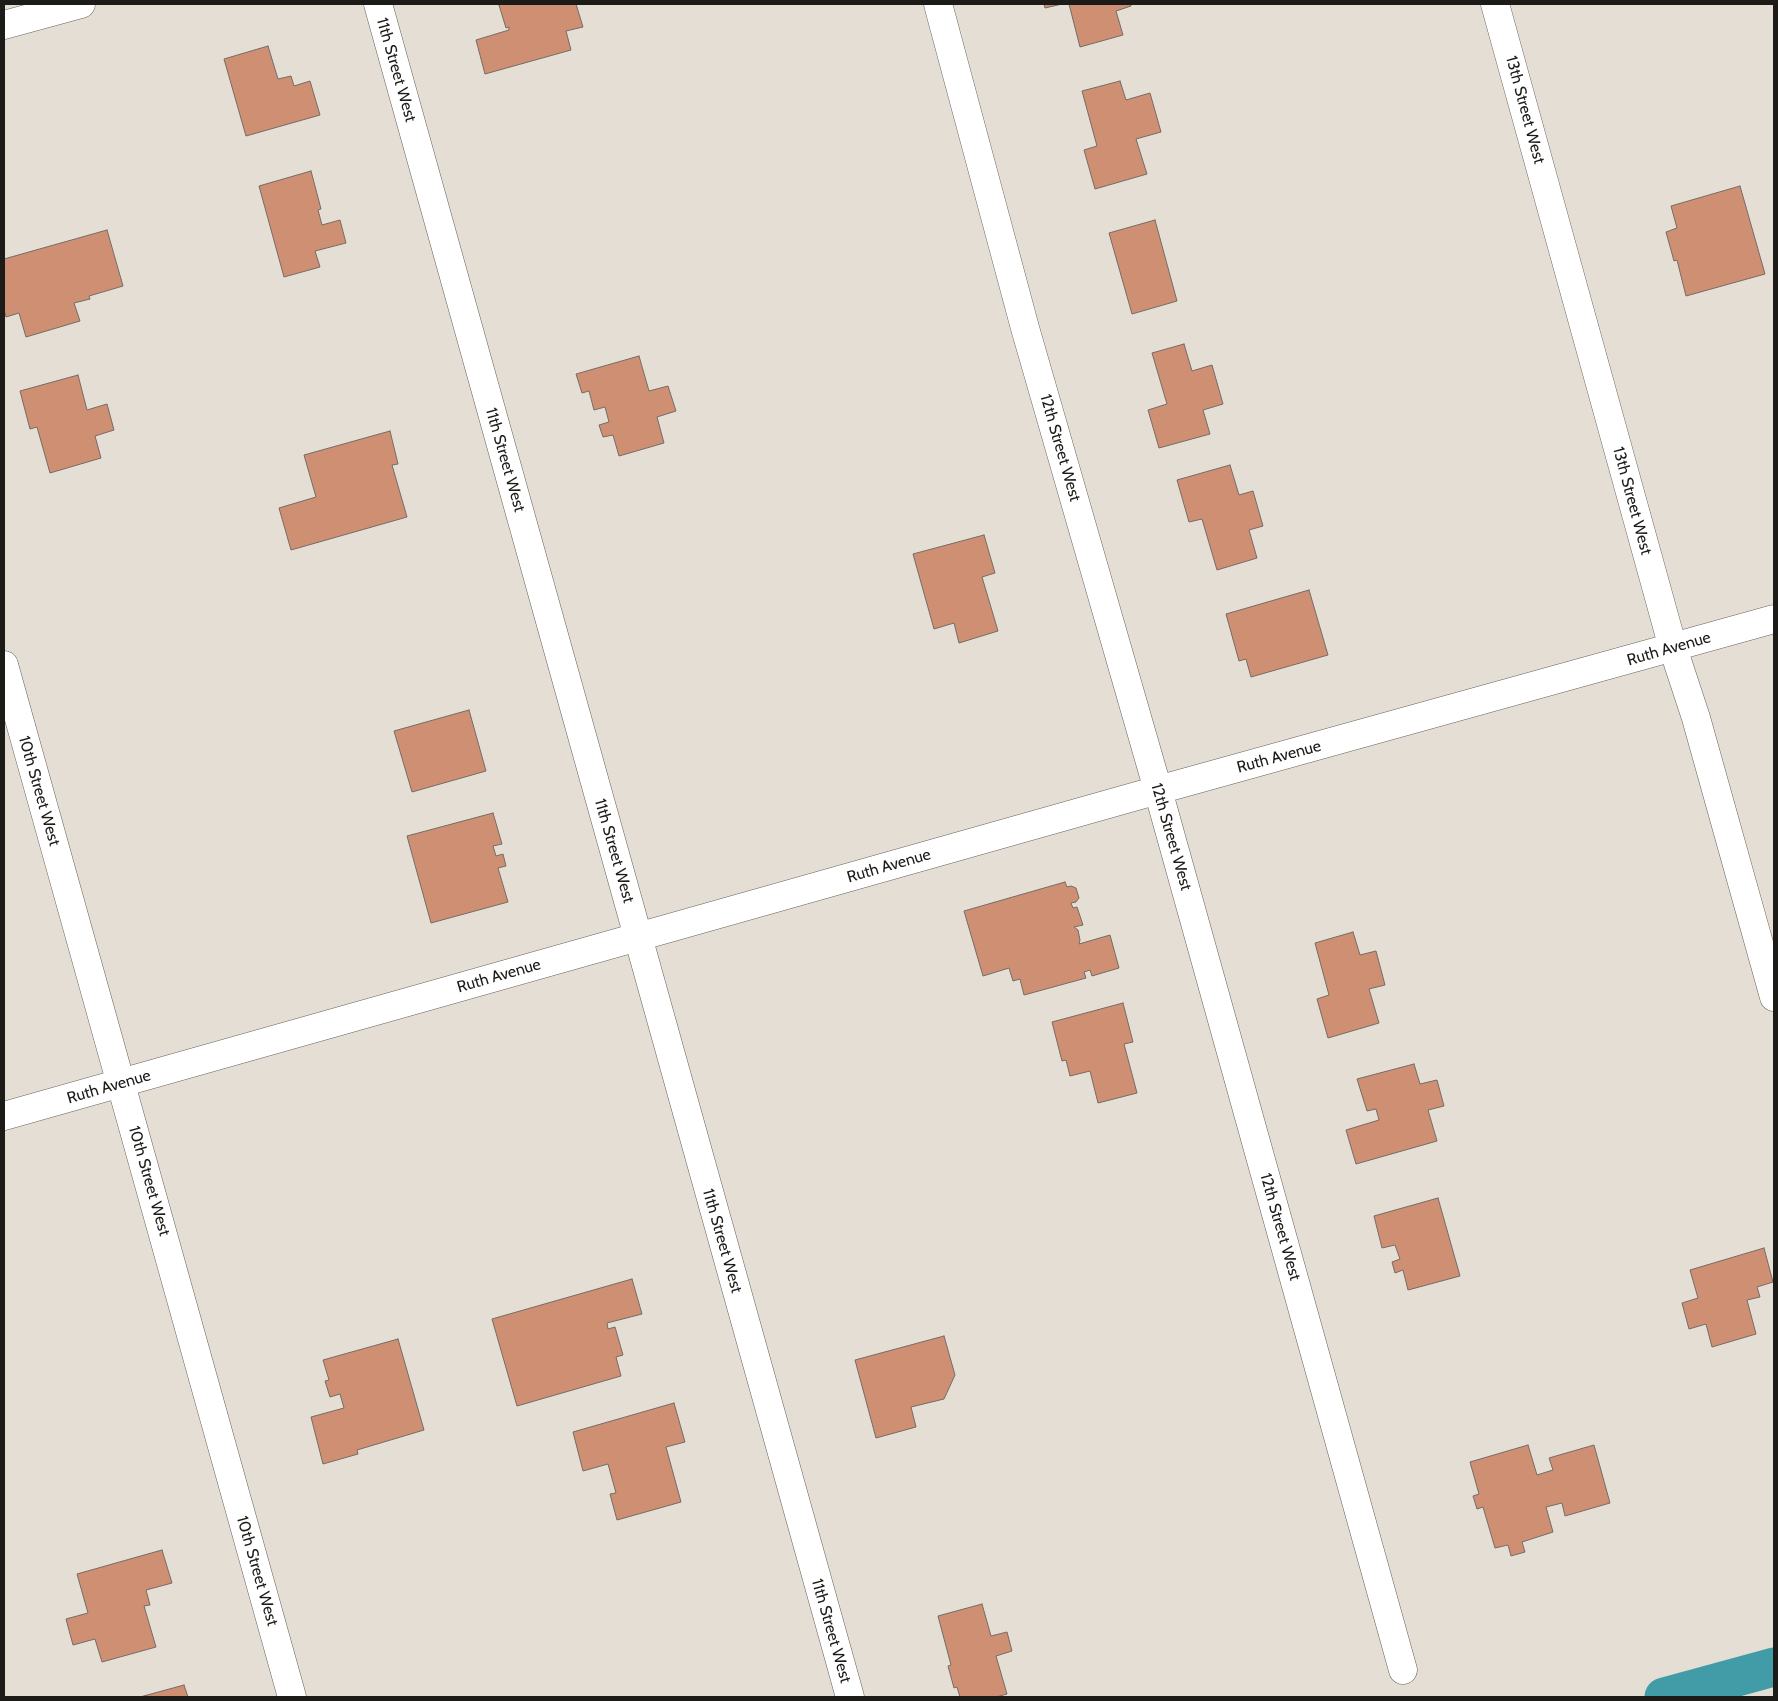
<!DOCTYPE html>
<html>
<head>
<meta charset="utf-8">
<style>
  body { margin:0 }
  #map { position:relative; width:1778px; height:1701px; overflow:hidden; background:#e4ded5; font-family:Cabin,sans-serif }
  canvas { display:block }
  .frame { position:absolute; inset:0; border:5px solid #1d1b18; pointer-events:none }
</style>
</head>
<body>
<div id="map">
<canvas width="1778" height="1701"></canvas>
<div class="frame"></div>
</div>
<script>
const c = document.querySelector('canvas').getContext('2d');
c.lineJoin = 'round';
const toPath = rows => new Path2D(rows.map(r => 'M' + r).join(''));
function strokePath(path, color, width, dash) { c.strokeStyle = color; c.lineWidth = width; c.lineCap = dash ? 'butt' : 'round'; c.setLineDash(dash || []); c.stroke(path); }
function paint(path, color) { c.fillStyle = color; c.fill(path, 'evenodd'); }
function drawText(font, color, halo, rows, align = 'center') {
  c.font = font + ' Cabin,sans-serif'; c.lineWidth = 4; c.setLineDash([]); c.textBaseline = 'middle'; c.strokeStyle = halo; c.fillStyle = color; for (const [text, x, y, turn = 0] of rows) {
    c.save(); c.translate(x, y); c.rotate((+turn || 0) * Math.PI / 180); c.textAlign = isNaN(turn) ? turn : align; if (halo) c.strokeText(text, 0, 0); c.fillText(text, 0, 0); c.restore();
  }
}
const canal = toPath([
  [1664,1697,1774,1667]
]);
const building = toPath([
  [497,4,576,4,583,27,566,31,571,50,485,74,476,40,509,30,509,27,506,28,499,5,497,4],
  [1044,4,1062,4,1045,8,1044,4],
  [1069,4,1131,4,1131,6,1116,11,1123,35,1080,47,1069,4],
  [268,46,278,79,291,76,294,86,310,81,320,115,246,136,224,59,268,46],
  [1120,81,1126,100,1150,93,1161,132,1136,139,1147,174,1095,189,1084,150,1097,146,1082,91,1120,81],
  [311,171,321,209,318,210,322,225,340,220,346,243,315,251,320,267,284,277,259,186,311,171],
  [1740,186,1765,274,1686,296,1677,260,1674,261,1666,232,1677,228,1671,206,1740,186],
  [1155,220,1177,301,1132,314,1109,233,1155,220],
  [107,230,123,286,89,296,90,299,74,303,80,321,26,337,19,313,6,317,4,309,4,259,107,230],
  [1184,344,1192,371,1212,365,1223,404,1203,410,1210,434,1159,448,1148,410,1167,404,1152,353,1184,344],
  [639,356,649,391,668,386,676,411,657,417,664,443,619,456,613,435,603,437,599,425,609,422,605,407,594,410,589,391,582,393,576,374,639,356],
  [78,375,87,410,107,404,114,430,95,436,101,458,50,473,37,427,30,429,20,391,78,375],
  [390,431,398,464,392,465,407,517,291,550,279,508,316,497,304,455,390,431],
  [1230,465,1239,495,1253,491,1263,526,1249,530,1257,558,1217,570,1202,519,1189,522,1177,480,1230,465],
  [984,535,995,573,982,577,998,631,959,643,954,623,934,629,913,554,984,535],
  [1309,590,1328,655,1251,677,1246,659,1239,661,1226,614,1309,590],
  [469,710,486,771,412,792,394,731,469,710],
  [493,813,502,844,493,846,496,856,503,854,506,866,498,868,508,902,431,923,407,836,493,813],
  [1065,882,1067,887,1071,886,1076,888,1079,898,1076,902,1071,903,1073,908,1077,907,1083,925,1074,927,1078,930,1080,940,1079,944,1110,935,1119,968,1092,976,1090,970,1084,972,1086,978,1024,995,1020,979,1013,981,1009,968,983,976,964,911,1065,882],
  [1353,932,1360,955,1376,951,1385,985,1369,989,1379,1023,1328,1038,1317,999,1329,995,1315,943,1353,932],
  [1123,1003,1133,1042,1124,1044,1137,1093,1098,1103,1090,1071,1070,1076,1066,1060,1062,1061,1052,1022,1123,1003],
  [1414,1064,1420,1084,1437,1080,1444,1106,1428,1110,1437,1141,1356,1164,1346,1130,1379,1120,1376,1109,1367,1111,1357,1079,1414,1064],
  [1438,1198,1460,1276,1408,1290,1403,1270,1395,1273,1392,1262,1400,1259,1395,1245,1382,1248,1374,1216,1438,1198],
  [1764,1248,1773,1282,1757,1287,1760,1297,1747,1300,1756,1334,1712,1347,1706,1324,1689,1329,1682,1303,1698,1298,1690,1270,1764,1248],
  [632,1279,642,1314,607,1323,608,1329,615,1327,623,1355,616,1357,621,1376,517,1406,492,1319,632,1279],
  [944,1336,955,1375,944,1399,911,1407,916,1427,876,1438,855,1360,944,1336],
  [398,1339,424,1430,357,1450,358,1454,323,1464,311,1417,344,1408,340,1394,330,1397,325,1381,329,1380,323,1360,398,1339],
  [674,1403,685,1442,666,1447,681,1502,617,1520,610,1494,616,1493,608,1464,583,1471,573,1432,674,1403],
  [1528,1445,1537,1475,1553,1470,1549,1458,1594,1445,1610,1503,1565,1516,1562,1503,1546,1507,1553,1532,1522,1542,1525,1552,1511,1556,1508,1545,1495,1548,1483,1507,1477,1509,1473,1496,1479,1494,1470,1462,1528,1445],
  [162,1550,172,1583,146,1590,150,1605,144,1606,156,1647,102,1662,95,1639,73,1645,66,1619,88,1613,77,1574,162,1550],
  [982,1604,991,1636,1007,1632,1012,1651,996,1656,1007,1694,996,1697,960,1697,957,1687,954,1688,948,1666,951,1665,938,1616,982,1604],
  [184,1685,188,1697,140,1697,184,1685]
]);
const minor = toPath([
  [378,4,850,1697],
  [938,4,1025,328,1158,790,1403,1670],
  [1495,4,1673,648,1696,718,1774,997],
  [4,665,292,1697],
  [4,1116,1158,790,1774,619]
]);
const tertiary = toPath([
  [4,25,81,4]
]);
const streetNames = [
  ["11th Street West",396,70,74],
  ["13th Street West",1525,110,75],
  ["12th Street West",1060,448,74],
  ["11th Street West",505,460,74],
  ["13th Street West",1632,501,75],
  ["Ruth Avenue",1669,649,-16],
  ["Ruth Avenue",1279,757,-15],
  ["10th Street West",39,791,74],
  ["12th Street West",1171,837,74],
  ["11th Street West",614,851,74],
  ["Ruth Avenue",889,866,-16],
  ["Ruth Avenue",499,976,-16],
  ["Ruth Avenue",109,1087,-16],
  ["10th Street West",149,1181,74],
  ["12th Street West",1280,1227,74],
  ["11th Street West",722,1241,74],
  ["10th Street West",257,1571,74],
  ["11th Street West",831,1631,74]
];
strokePath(canal, '#419ca8', 39);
paint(building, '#ce8f73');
strokePath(building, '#746b66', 1);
strokePath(minor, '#69645c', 29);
strokePath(tertiary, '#69645c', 29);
strokePath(minor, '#fff', 28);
strokePath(tertiary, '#fff', 28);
drawText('16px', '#1d1b18', '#fff', streetNames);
</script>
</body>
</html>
